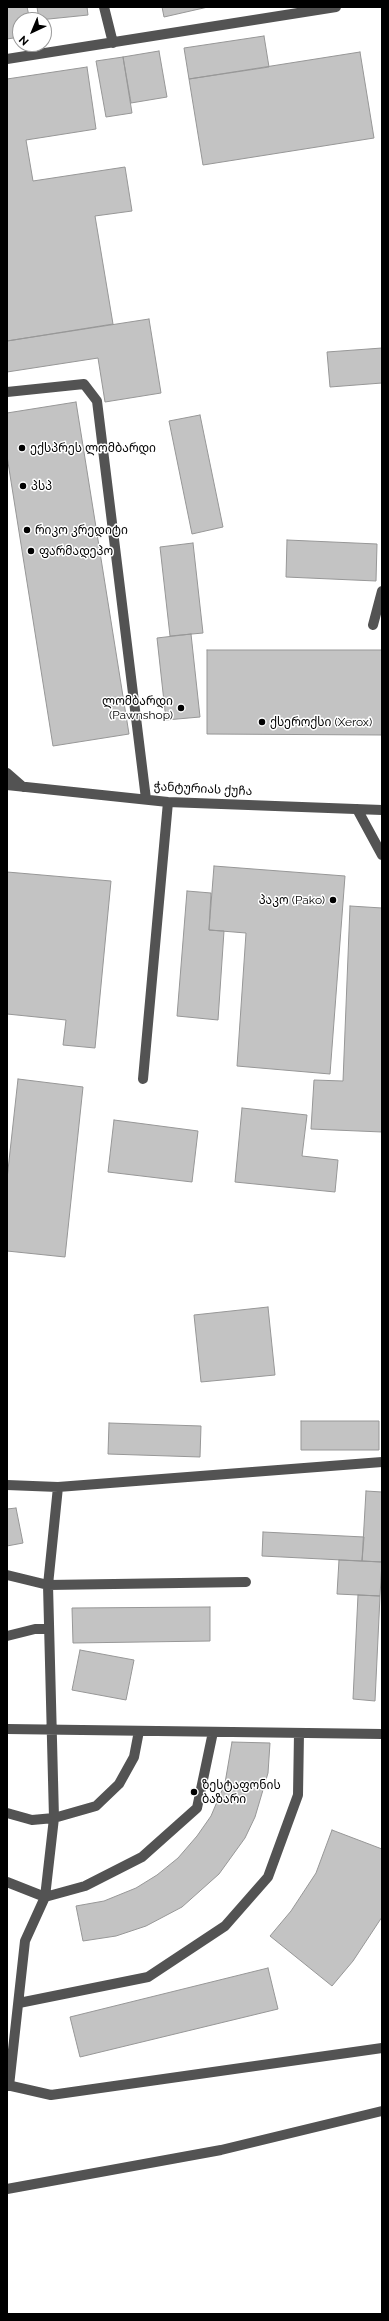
<!DOCTYPE html>
<html>
<head>
<meta charset="utf-8">
<style>
  body { margin:0 }
  #map { position:relative; width:389px; height:2321px; overflow:hidden; background:#fff; font-family:Raleway,sans-serif }
  canvas { display:block }
  .frame { position:absolute; inset:0; border:8px solid #000; pointer-events:none }
  .north { position:absolute; left:12px; top:12px; width:40px; height:40px; box-sizing:border-box; background:#fff; border:1px solid #999; border-radius:50%; rotate:224deg; font-size:11px; font-weight:700; line-height:16px; text-align:center; color:#000 }
  .north::after { content:''; display:block; margin:auto; width:14px; height:18px; background:#000; clip-path:polygon(50% 0,100% 100%,50% 72%,0 100%) }
</style>
</head>
<body>
<div id="map">
<canvas width="389" height="2321"></canvas>
<div class="frame"></div>
<div class="north">N</div>
</div>
<script>
const c = document.querySelector('canvas').getContext('2d');
c.lineJoin = 'round';
function paint(path, color) { c.fillStyle = color; c.fill(path, 'evenodd'); }
const toPath = rows => new Path2D(rows.map(r => 'M' + r).join(''));
function strokePath(path, color, width, dash) { c.strokeStyle = color; c.lineWidth = width; c.lineCap = dash ? 'butt' : 'round'; c.setLineDash(dash || []); c.stroke(path); }
function drawText(font, color, halo, rows, align = 'center') {
  c.font = font + ' Raleway,"Noto Sans Georgian",sans-serif'; c.lineWidth = 3; c.setLineDash([]); c.textBaseline = 'middle'; c.strokeStyle = halo; c.fillStyle = color; for (const [text, x, y, turn = 0] of rows) {
    c.save(); c.translate(x, y); c.rotate((+turn || 0) * Math.PI / 180); c.textAlign = isNaN(turn) ? turn : align; if (halo) c.strokeText(text, 0, 0); c.fillText(text, 0, 0); c.restore();
  }
}
const building = toPath([
  [7,7,27,7,30,20,20,20,20,37,7,39,7,7],
  [37,7,87,7,88,15,39,20,37,7],
  [162,7,208,7,164,17,162,7],
  [264,36,269,67,189,79,184,48,264,36],
  [159,51,167,97,131,103,123,57,159,51],
  [360,52,374,138,203,165,189,79,360,52],
  [123,57,132,113,106,117,96,61,123,57],
  [87,67,96,129,26,140,33,181,125,167,132,211,95,216,113,324,7,341,7,79,87,67],
  [149,319,161,393,105,402,98,358,7,372,7,341,149,319],
  [382,348,382,383,330,387,327,352,382,348],
  [76,402,129,734,53,746,7,456,7,413,76,402],
  [200,415,223,527,192,534,169,421,200,415],
  [287,540,377,544,376,581,286,577,287,540],
  [193,543,203,633,170,636,160,547,193,543],
  [191,634,200,717,166,720,157,638,191,634],
  [207,650,382,650,382,735,207,734,207,650],
  [214,866,345,876,330,1074,237,1066,246,933,209,930,214,866],
  [7,872,111,881,95,1048,63,1045,66,1020,7,1014,7,872],
  [187,891,211,893,209,930,224,931,218,1020,177,1016,187,891],
  [350,906,382,908,382,1132,311,1129,314,1080,343,1081,350,906],
  [18,1079,83,1087,65,1257,7,1251,7,1179,18,1079],
  [242,1108,307,1115,302,1156,338,1160,335,1192,235,1182,242,1108],
  [114,1120,198,1131,192,1182,108,1172,114,1120],
  [268,1307,275,1375,201,1382,194,1315,268,1307],
  [301,1421,379,1421,379,1450,301,1450,301,1421],
  [109,1423,201,1426,200,1457,108,1454,109,1423],
  [366,1491,382,1492,382,1562,362,1561,366,1491],
  [16,1508,23,1543,7,1546,7,1509,16,1508],
  [263,1532,364,1537,362,1561,262,1556,263,1532],
  [339,1560,382,1562,380,1596,337,1594,339,1560],
  [358,1595,380,1596,375,1701,353,1699,358,1595],
  [210,1607,210,1641,73,1643,72,1608,210,1607],
  [80,1650,134,1660,126,1700,72,1690,80,1650],
  [232,1742,270,1743,268,1773,255,1817,245,1838,219,1874,182,1907,146,1926,116,1936,83,1941,76,1906,104,1901,136,1888,157,1875,178,1858,197,1836,211,1816,225,1783,232,1742],
  [332,1830,382,1849,382,1917,353,1961,332,1986,270,1936,291,1911,316,1873,332,1830],
  [268,1968,278,2009,80,2057,70,2017,268,1968]
]);
const minor = toPath([
  [104,7,113,43],
  [7,59,336,7],
  [7,392,84,384,97,401,146,799],
  [373,625,382,591],
  [7,773,23,787],
  [7,785,168,802,382,810],
  [357,809,382,855],
  [143,1079,168,802],
  [7,1485,58,1487,382,1462],
  [7,1575,48,1585,246,1582],
  [7,1636,35,1629,48,1629],
  [7,1729,382,1734],
  [7,1813,32,1820,54,1818,96,1806,119,1784,134,1757,139,1731],
  [7,1882,45,1897,85,1886,142,1857,197,1808,213,1732],
  [19,2003,148,1977,225,1926,268,1877,298,1795,299,1733],
  [7,2085,51,2095,382,2048],
  [9,2086,25,1941,45,1897,54,1818,48,1585,58,1487],
  [7,2189,221,2150,382,2111]
]);
const markers = [
  [22,448,4,"#000"],
  [23,486,4,"#000"],
  [27,530,4,"#000"],
  [31,551,4,"#000"],
  [181,708,4,"#000"],
  [262,722,4,"#000"],
  [333,900,4,"#000"],
  [194,1792,4,"#000"]
];
const poiNames = [
  ["ექსპრეს ლომბარდი",30,448],
  ["პსპ",31,486],
  ["რიკო კრედიტი",35,530],
  ["ფარმადეპო",39,551],
  ["ლომბარდი",173,701,"right"],
  ["(Pawnshop)",173,715,"right"],
  ["ქსეროქსი (Xerox)",270,722],
  ["პაკო (Pako)",325,900,"right"],
  ["ზესტაფონის",202,1785],
  ["ბაზარი",202,1799]
];
const streetNames = [
  ["ჭანტურიას ქუჩა",203,789,3]
];
paint(building, '#c3c3c3');
strokePath(building, '#979797', 1);
strokePath(minor, '#535353', 10);
for (const [x, y, r, color] of markers) { const dot = new Path2D(); dot.arc(x, y, r, 0, 2 * Math.PI); c.fillStyle = color; c.fill(dot); strokePath(dot, '#fff', 1.5); }
drawText('12px', '#000', '#fff', poiNames, 'left');
drawText('12px', '#000', '#fff', streetNames);
</script>
</body>
</html>
